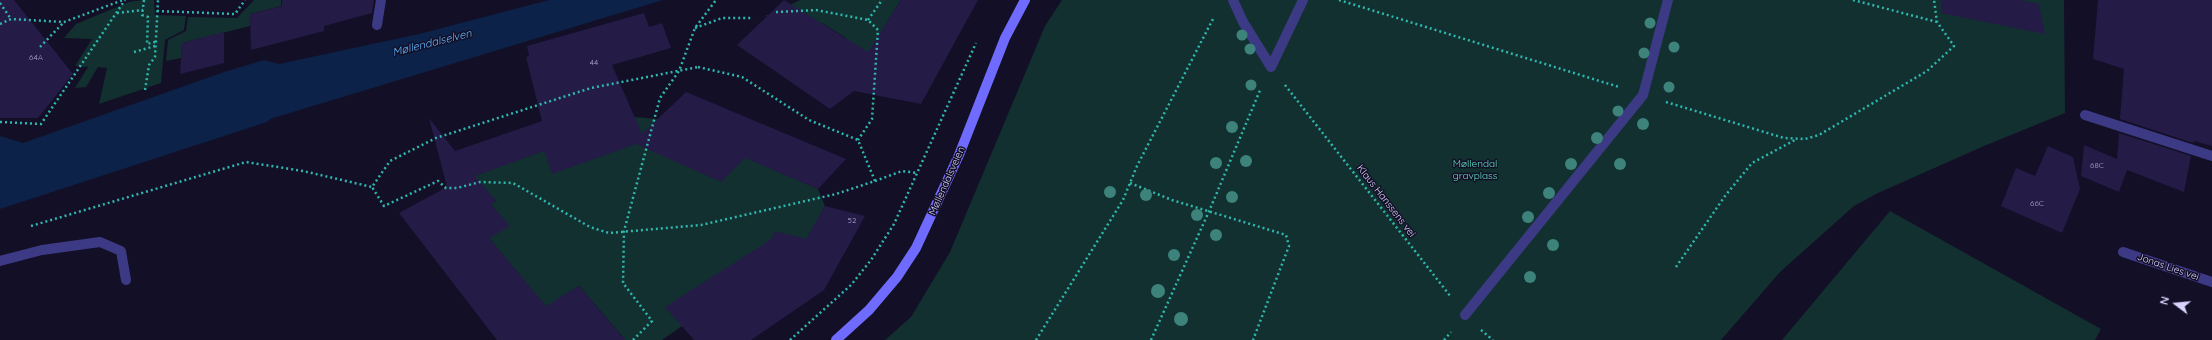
<!DOCTYPE html>
<html>
<head>
<meta charset="utf-8">
<style>
  body { margin:0 }
  #map { position:relative; width:2212px; height:340px; overflow:hidden; background:#130f26; font-family:Quicksand,sans-serif }
  canvas { display:block }
  .north { position:absolute; left:2156px; top:284px; width:40px; height:40px; -webkit-text-stroke:3px #130f26; paint-order:stroke; rotate:286deg; font-size:11px; font-weight:700; line-height:16px; text-align:center; color:#d9d4ff }
  .north::after { content:''; display:block; margin:auto; width:14px; height:18px; background:#d9d4ff; clip-path:polygon(50% 0,100% 100%,50% 72%,0 100%) }
</style>
</head>
<body>
<div id="map">
<canvas width="2212" height="340"></canvas>
<div class="north">N</div>
</div>
<script>
const c = document.querySelector('canvas').getContext('2d');
c.lineJoin = 'round';
function paint(path, color) { c.fillStyle = color; c.fill(path, 'evenodd'); }
const toPath = rows => new Path2D(rows.map(r => 'M' + r).join(''));
function strokePath(path, color, width, dash) { c.strokeStyle = color; c.lineWidth = width; c.lineCap = dash ? 'butt' : 'round'; c.setLineDash(dash || []); c.stroke(path); }
function drawText(font, color, halo, rows, align = 'center') {
  c.font = font + ' Quicksand,sans-serif'; c.lineWidth = 3; c.setLineDash([]); c.textBaseline = 'middle'; c.strokeStyle = halo; c.fillStyle = color; for (const [text, x, y, turn = 0] of rows) {
    c.save(); c.translate(x, y); c.rotate((+turn || 0) * Math.PI / 180); c.textAlign = isNaN(turn) ? turn : align; if (halo) c.strokeText(text, 0, 0); c.fillText(text, 0, 0); c.restore();
  }
}
const green = toPath([
  [143,0,154,0,155,15,186,16,184,30,165,40,161,83,99,104,107,68,98,67,86,87,75,88,88,67,75,66,92,39,64,38,76,24,129,2],
  [254,0,281,0,281,6,250,14,250,26,182,43,181,58,166,61,168,40,186,31,188,17,237,18],
  [800,0,901,0,887,22,920,27,879,96,846,38,822,23,795,41,776,22,765,15,769,15],
  [1062,0,2064,0,2065,113,1984,146,1878,193,1854,206,1780,272,1721,340,885,340,911,317,950,252,1045,26],
  [635,117,657,119,818,189,825,206,821,213,831,277,806,303,754,250,682,326,662,340,616,340,622,336,579,286,546,307,489,238,467,218,496,201,491,195,461,212,441,190,446,186],
  [1890,211,2101,329,2095,340,1782,340]
]);
const water = toPath([
  [549,0,663,0,270,119,267,122,0,209,0,136,23,143,224,72,264,60,279,64,419,34]
]);
const building = toPath([
  [0,0,14,0,73,74,38,118,0,118],
  [282,0,374,0,372,13,324,26,324,31,251,50,250,14,282,6],
  [784,0,868,52,901,0,978,0,921,104,854,91,830,109,737,45],
  [1942,0,2021,0,2039,4,2045,34,1941,13],
  [2098,0,2212,0,2212,146,2194,141,2193,143,2120,119,2124,69,2093,59],
  [644,13,649,27,662,23,671,48,612,65,642,134,686,92,846,159,818,189,745,158,721,182,636,144,552,174,544,151,475,176,496,201,491,204,510,226,489,238,546,306,579,286,625,340,497,340,399,213,447,187,429,118,455,151,542,121,526,57,529,56,527,46],
  [224,32,224,63,180,74,182,43],
  [2119,133,2191,156,2184,192,2127,170,2119,192,2081,176,2084,145,2117,159],
  [2048,146,2073,157,2080,189,2062,233,2001,206,2016,168,2035,176],
  [825,206,865,216,824,290,751,340,694,340,665,307,770,240,775,231,806,239]
]);
const path = toPath([
  [144,0,142,15,148,17,147,44,155,42],
  [1339,0,1619,87],
  [1853,0,1937,22],
  [0,3,11,19],
  [157,11,235,14,245,0],
  [776,12,816,10,868,20,878,30,872,119,858,140],
  [117,13,143,10],
  [868,20,882,0],
  [0,24,11,19,64,22,123,0],
  [695,28,722,18,753,18],
  [40,47,64,22],
  [134,52,155,46],
  [698,67,742,77,809,120,858,140,875,181,836,194,701,225,609,233,590,227,513,183,480,182,457,188,446,188,438,181,384,206,372,187,390,161,436,138,591,88,698,67],
  [1285,85,1451,297],
  [145,90,149,65,155,57,158,0],
  [1666,102,1784,138,1805,139,1819,135,1927,71,1954,46,1937,22,1934,0],
  [0,122,41,124,125,0],
  [875,181,902,171,918,173],
  [1130,183,1172,200,1286,235,1289,246,1253,340],
  [31,226,246,162,303,171,372,187],
  [1676,267,1725,196,1752,163,1795,140],
  [1481,330,1493,340],
  [633,340,652,321,623,283,624,231,660,98,679,71,695,28,716,0],
  [790,340,851,285,871,260,894,224,976,43],
  [1036,340,1123,200,1137,166,1214,17],
  [1151,340,1210,209,1261,88],
  [1444,340,1451,332]
]);
const lane = toPath([
  [1233,0,1243,22,1271,67,1303,0],
  [2085,115,2212,156],
  [0,261,42,250,100,242,121,251,126,280],
  [1465,315,1643,95,1668,0]
]);
const street = toPath([
  [377,25,381,0],
  [2123,252,2212,282]
]);
const secondary = toPath([
  [836,340,869,310,897,277,916,248,959,155,1005,38,1025,0]
]);
const trees = [
  [1650,23,5.5],
  [1242,35,5.5],
  [1674,47,5.5],
  [1250,49,5.5],
  [1644,53,5.5],
  [1251,85,5.5],
  [1669,87,5.5],
  [1618,111,5.5],
  [1643,124,6],
  [1232,127,6],
  [1597,138,6],
  [1246,161,6],
  [1216,163,6],
  [1571,164,6],
  [1620,164,6],
  [1110,192,6],
  [1549,193,6],
  [1146,195,6],
  [1232,197,6],
  [1197,215,6],
  [1528,217,6],
  [1216,235,6],
  [1553,245,6],
  [1174,255,6],
  [1530,277,6],
  [1158,291,7],
  [1181,319,7]
];
const numberNames = [
  ["64A",36,58],
  ["44",594,63],
  ["68C",2097,166],
  ["66C",2037,204],
  ["52",852,221]
];
const parkNames = [
  ["Møllendal",1475,164],
  ["gravplass",1475,176]
];
const streetNames = [
  ["Møllendalsveien",947,181,-66],
  ["Klaus Hanssens vei",1386,201,52],
  ["Jonas Lies vei",2168,267,19]
];
const waterNames = [
  ["Møllendalselven",432,43,-14]
];
paint(green, '#12302f');
paint(water, '#0c2248');
paint(building, '#241b47');
strokePath(path, '#2fb8b0', 2.5, [2, 3]);
strokePath(lane, '#3d3a85', 10);
strokePath(street, '#3d3a85', 10);
strokePath(secondary, '#6f6bff', 10);
c.fillStyle = '#3d827b';
for (const [x, y, r] of trees) { c.beginPath(); c.arc(x, y, r, 0, 2 * Math.PI); c.fill(); }
drawText('8px', '#aca6d1', null, numberNames);
drawText('10px', '#5fe0c0', '#130f26', parkNames);
drawText('10px', '#d9d4ff', '#130f26', streetNames);
drawText('italic 11px', '#62b6ff', '#130f26', waterNames);
</script>
</body>
</html>
